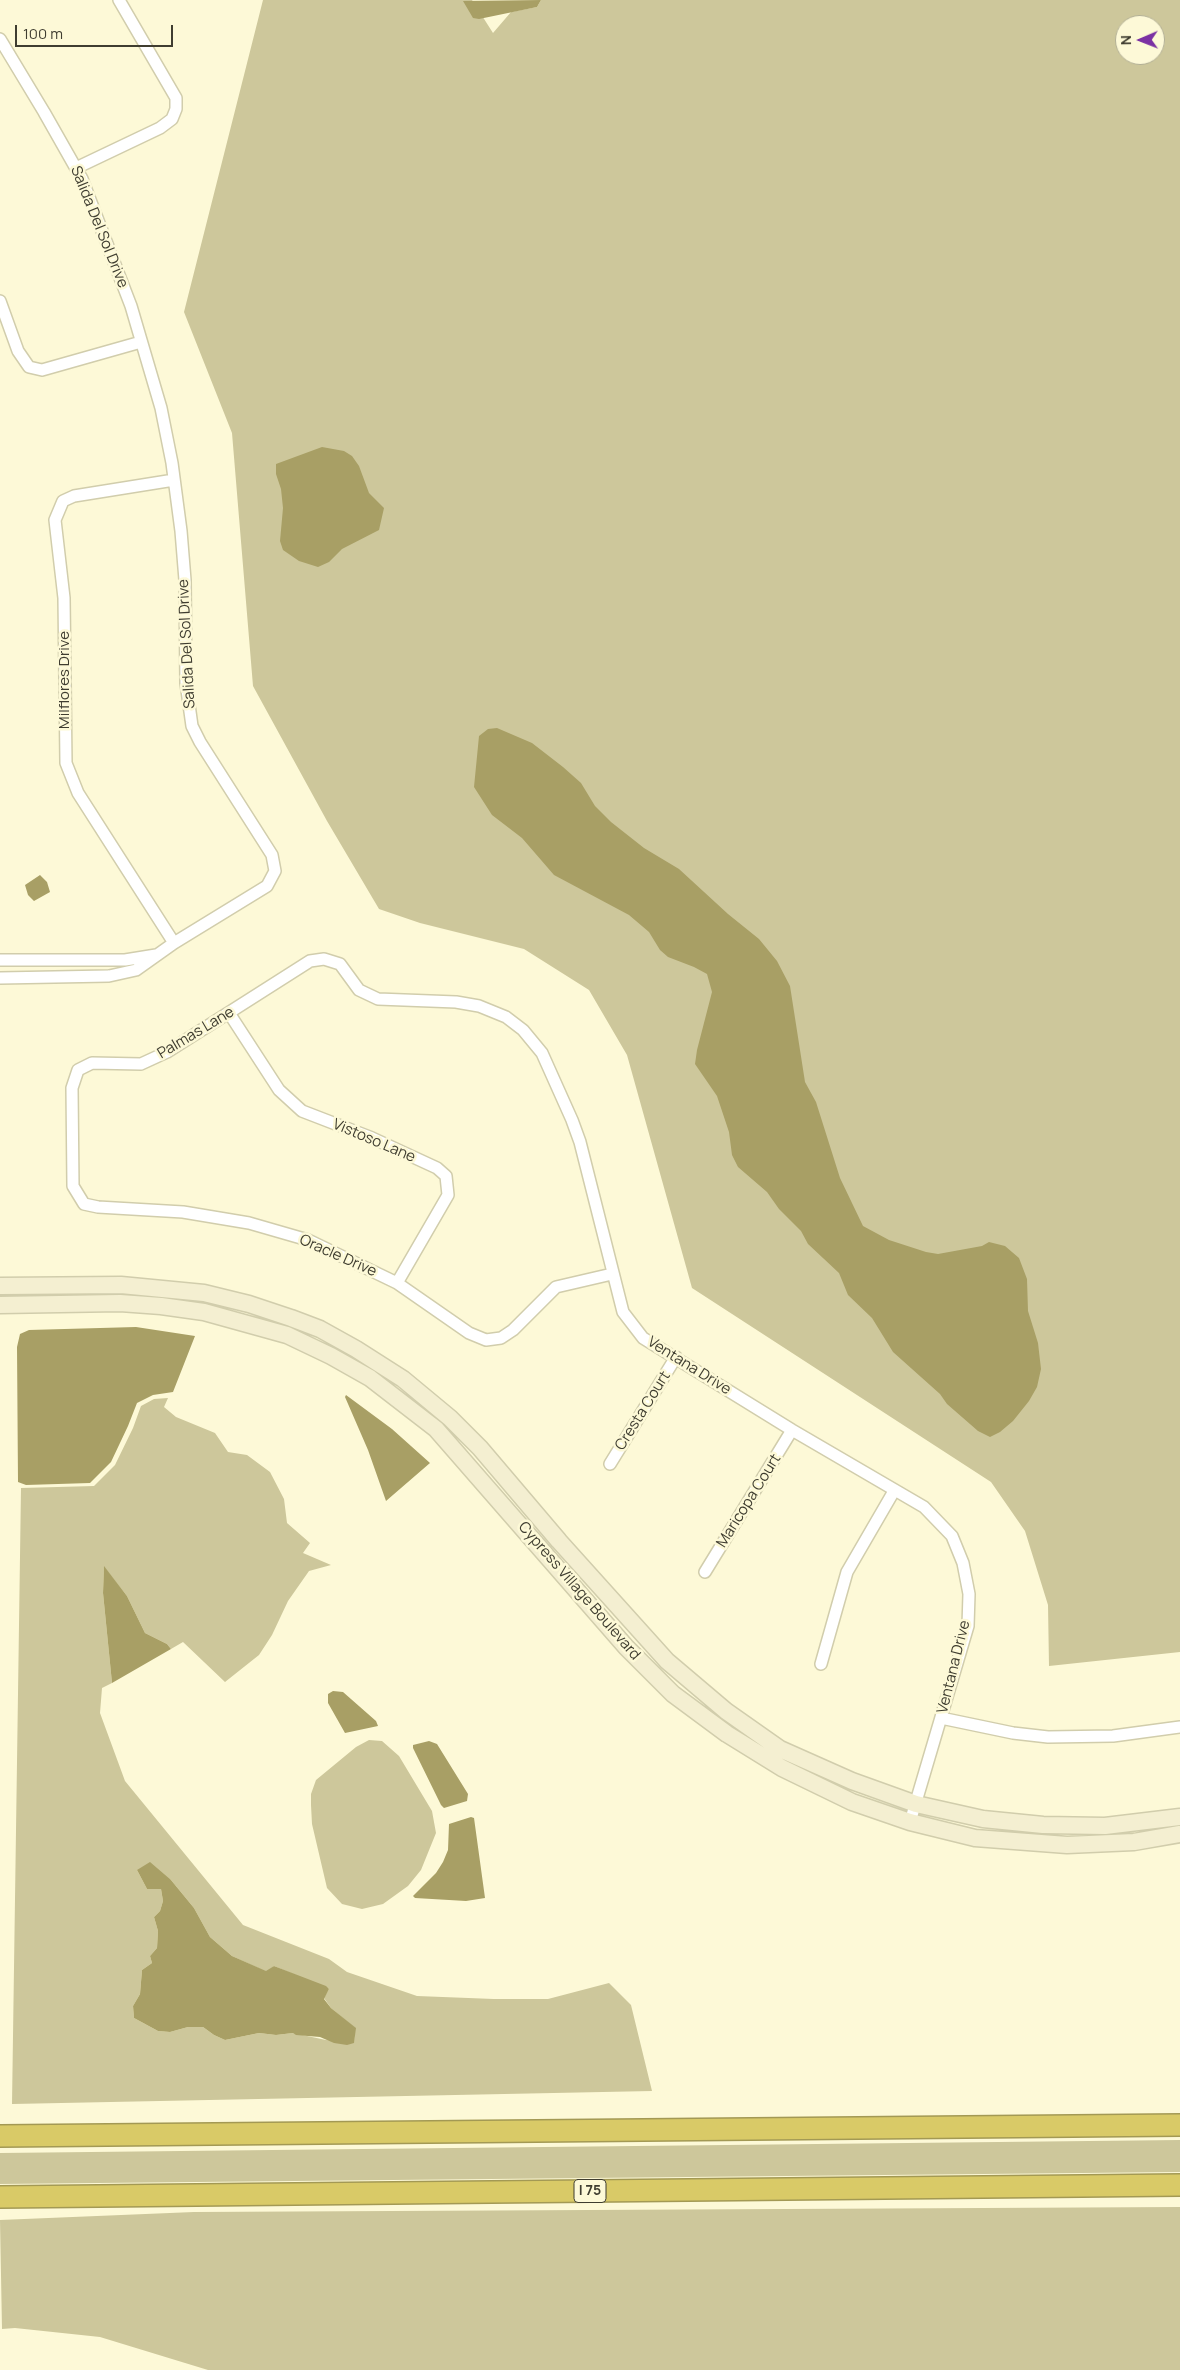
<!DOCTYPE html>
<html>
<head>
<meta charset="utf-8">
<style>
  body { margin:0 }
  #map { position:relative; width:1180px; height:2370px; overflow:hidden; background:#fdf9d7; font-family:Manrope,sans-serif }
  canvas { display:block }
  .north { position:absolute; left:1115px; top:15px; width:50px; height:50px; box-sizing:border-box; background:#fdf9d7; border:1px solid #b1ae94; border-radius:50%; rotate:269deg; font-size:14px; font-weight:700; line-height:20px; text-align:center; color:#3f3d30 }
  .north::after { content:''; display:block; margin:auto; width:18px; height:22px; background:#7b31a3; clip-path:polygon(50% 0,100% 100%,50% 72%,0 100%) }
  .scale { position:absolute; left:15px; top:25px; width:158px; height:22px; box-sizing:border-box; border:2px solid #3f3d30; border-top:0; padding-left:6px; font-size:15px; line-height:18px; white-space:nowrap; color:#3f3d30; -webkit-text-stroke:4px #fdf9d7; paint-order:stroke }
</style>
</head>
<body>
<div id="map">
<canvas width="1180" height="2370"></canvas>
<div class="north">N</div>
<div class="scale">100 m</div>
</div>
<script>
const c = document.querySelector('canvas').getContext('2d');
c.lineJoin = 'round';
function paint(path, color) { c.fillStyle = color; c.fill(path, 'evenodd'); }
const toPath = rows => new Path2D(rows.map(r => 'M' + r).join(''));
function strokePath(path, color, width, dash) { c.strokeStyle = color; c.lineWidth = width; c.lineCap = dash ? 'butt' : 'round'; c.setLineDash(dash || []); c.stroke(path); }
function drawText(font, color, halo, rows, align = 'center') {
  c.font = font + ' Manrope,sans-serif'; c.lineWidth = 5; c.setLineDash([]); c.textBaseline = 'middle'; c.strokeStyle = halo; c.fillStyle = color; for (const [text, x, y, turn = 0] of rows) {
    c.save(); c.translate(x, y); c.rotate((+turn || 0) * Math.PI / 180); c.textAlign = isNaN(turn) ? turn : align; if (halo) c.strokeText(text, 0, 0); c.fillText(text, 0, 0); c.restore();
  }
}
const green = toPath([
  [263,0,472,0,493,33,511,12,537,7,541,0,1180,0,1180,1652,1049,1666,1048,1605,1025,1531,991,1482,692,1288,627,1055,589,990,524,949,420,923,379,909,327,821,253,686,232,433,184,312],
  [1125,25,1155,25,1155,55,1125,55],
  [168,1398,164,1407,176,1417,215,1433,228,1452,247,1455,270,1472,284,1499,287,1523,310,1543,303,1553,331,1565,309,1571,288,1601,272,1635,259,1655,225,1682,183,1642,171,1649,167,1644,145,1633,127,1596,104,1567,103,1593,112,1683,102,1688,100,1713,125,1781,243,1925,329,1959,347,1972,417,1996,494,1999,548,1999,609,1983,631,2005,652,2091,12,2104,21,1488,94,1486,115,1465,133,1428,141,1406,154,1399],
  [137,1870,171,1880,194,1908,210,1937,232,1956,267,1972,274,1966,329,1989,324,1998,331,2008,355,2028,354,2042,326,2040,293,2033,276,2035,259,2033,225,2040,214,2035,203,2027,188,2027,170,2032,158,2031,134,2018,133,2006,140,1994,142,1970,152,1963,150,1956,157,1948,158,1931,154,1917,160,1911,163,1901,161,1889,147,1889],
  [369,1740,382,1741,399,1756,432,1811,436,1833,421,1870,408,1886,383,1904,362,1909,342,1904,327,1888,312,1824,311,1805,311,1794,316,1780,356,1747],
  [1180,2140,1180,2172,0,2184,0,2153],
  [1180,2207,1180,2370,208,2370,100,2337,15,2328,2,2329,0,2220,194,2212]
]);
const water = toPath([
  [541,0,537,7,479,19,473,18,463,1],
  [322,447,344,451,352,456,359,466,369,493,384,508,379,530,342,549,329,562,318,567,299,561,283,550,280,541,283,508,281,489,276,474,276,464],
  [497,728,532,743,563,767,581,783,595,806,611,822,644,848,679,869,728,914,759,939,777,961,790,986,805,1082,816,1102,840,1178,863,1226,889,1240,926,1252,938,1254,982,1246,989,1242,1005,1246,1019,1258,1027,1279,1028,1311,1038,1343,1041,1369,1037,1387,1029,1401,1013,1421,1000,1432,990,1437,978,1431,947,1404,940,1394,893,1352,872,1318,848,1295,839,1273,808,1244,801,1231,779,1209,767,1192,738,1167,732,1155,729,1132,717,1096,695,1064,697,1050,712,992,707,974,694,967,668,957,660,950,649,932,629,915,554,875,522,838,492,815,474,787,479,736,488,729],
  [40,875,47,882,50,892,34,901,28,895,25,885],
  [136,1327,195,1336,173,1392,153,1395,137,1403,128,1426,111,1462,90,1483,26,1485,18,1482,17,1347,20,1334,29,1330],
  [346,1395,392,1429,430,1463,386,1501,368,1450,345,1397],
  [104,1566,127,1596,145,1633,167,1644,171,1649,112,1683,103,1593],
  [333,1691,343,1692,376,1721,378,1726,345,1733,328,1703,328,1694],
  [429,1741,437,1744,468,1794,467,1801,444,1808,441,1805,413,1748,413,1745],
  [471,1817,474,1818,485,1898,466,1901,415,1898,413,1896,436,1873,443,1862,448,1850,449,1824],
  [150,1862,171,1880,194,1908,210,1937,232,1956,266,1971,274,1966,326,1986,329,1989,324,1999,331,2008,356,2028,354,2043,347,2045,334,2043,320,2037,296,2035,293,2033,276,2035,259,2033,225,2040,214,2035,203,2027,188,2027,170,2032,158,2031,134,2018,133,2006,140,1994,142,1970,152,1963,150,1956,157,1948,158,1931,154,1917,160,1911,163,1901,161,1889,147,1889,137,1870]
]);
const street = toPath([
  [0,39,44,112,82,179,131,306,161,408,172,463,181,531,185,580,186,683,192,726,200,742,272,855,275,871,267,886,174,943,136,970,109,976,0,978],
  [76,168,160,128,172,119,176,109,176,98,119,0],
  [0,301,18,351,29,367,42,370,141,342],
  [174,943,78,793,66,763,64,598,55,520,63,501,74,496,174,480],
  [0,960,125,960,156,955],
  [229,1013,279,1090,302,1111,372,1138,437,1168,446,1176,448,1195,397,1283],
  [612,1274,556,1287,513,1330,501,1338,486,1340,469,1333,397,1283,308,1240,249,1223,183,1212,98,1207,84,1204,73,1186,72,1088,78,1070,92,1063,141,1064,167,1052,310,961,324,959,340,964,359,990,378,999,456,1002,479,1006,506,1017,523,1030,542,1053,572,1120,580,1142,623,1312,643,1338,792,1430,924,1507,952,1536,963,1563,969,1594,968,1626,910,1822],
  [610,1464,676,1357],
  [705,1572,792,1430],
  [821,1664,847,1572,894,1491],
  [941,1718,1013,1733,1048,1737,1113,1736,1180,1727]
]);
const secondary = toPath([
  [0,1286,121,1285,204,1293,249,1304,291,1318,320,1329,356,1349,403,1379,450,1418,480,1448,559,1541,667,1661,726,1711,780,1749,852,1781,916,1804,983,1819,1043,1825,1105,1826,1180,1817],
  [0,1305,120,1303,161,1306,204,1312,287,1335,331,1356,370,1378,436,1429,626,1647,673,1694,727,1734,782,1768,852,1802,910,1822,975,1838,1067,1845,1134,1842,1180,1834]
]);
const highway = toPath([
  [0,2136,1180,2125],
  [0,2197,1180,2185]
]);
const shields = [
  [590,2191,32]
];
const shieldNames = [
  ["I 75",590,2191]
];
const streetNames = [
  ["Salida Del Sol Drive",99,227,68],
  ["Salida Del Sol Drive",187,644,-93],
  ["Milflores Drive",65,680,-90],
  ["Palmas Lane",196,1033,-31],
  ["Vistoso Lane",374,1141,23],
  ["Oracle Drive",338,1256,24],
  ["Ventana Drive",689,1366,32],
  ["Cresta Court",643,1411,-58],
  ["Maricopa Court",749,1501,-58],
  ["Cypress Village Boulevard",579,1591,49],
  ["Ventana Drive",954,1667,-76]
];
paint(green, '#cdc79b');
paint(water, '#a89f65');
strokePath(street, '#d1cdac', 14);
strokePath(secondary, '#d1cdac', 19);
strokePath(highway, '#a39954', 24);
strokePath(street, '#fff', 11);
strokePath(secondary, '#f4efd1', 16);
strokePath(highway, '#d9ca67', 21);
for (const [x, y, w] of shields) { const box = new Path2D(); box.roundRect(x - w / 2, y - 11.5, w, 23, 4); c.fillStyle = '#fdf9d7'; c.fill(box); strokePath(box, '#3f3d30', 1); }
drawText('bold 14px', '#3f3d30', null, shieldNames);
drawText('15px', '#3f3d30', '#fdf9d7', streetNames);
</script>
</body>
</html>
